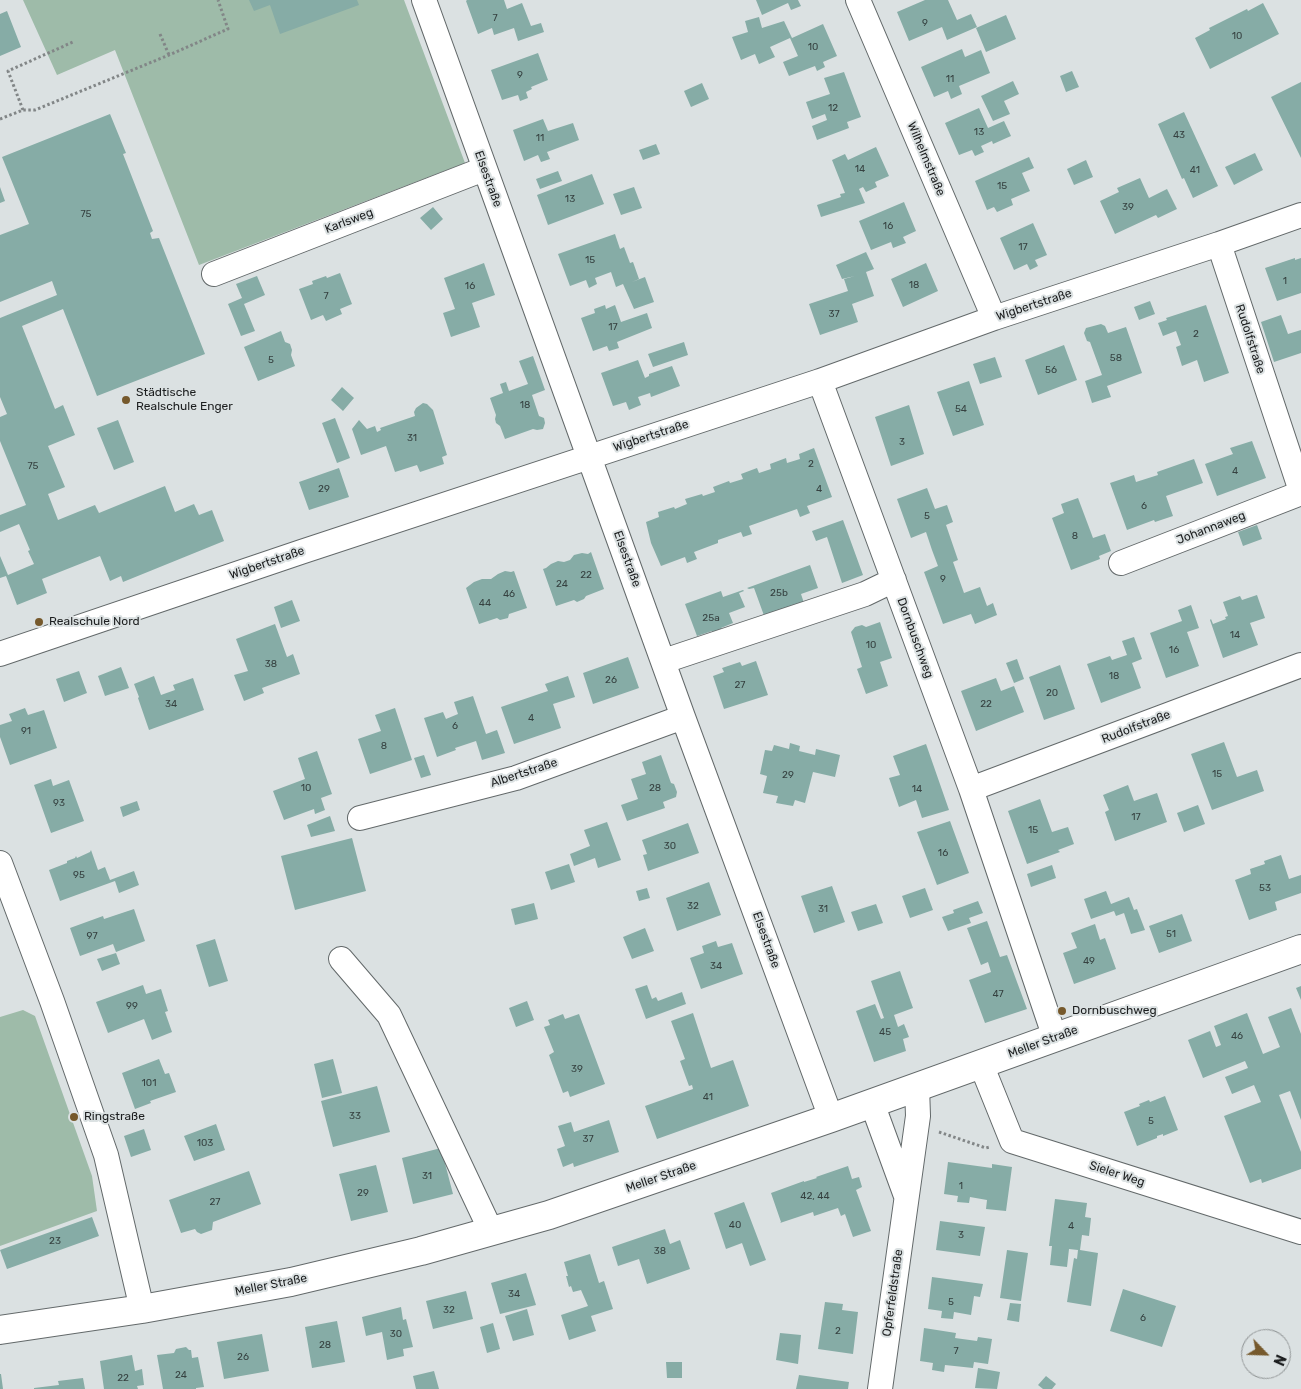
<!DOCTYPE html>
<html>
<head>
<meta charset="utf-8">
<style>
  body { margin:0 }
  #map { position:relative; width:1301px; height:1389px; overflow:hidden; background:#dbe1e2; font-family:Rubik,sans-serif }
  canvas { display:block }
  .north { position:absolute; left:1241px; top:1329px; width:50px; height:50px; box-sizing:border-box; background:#dbe1e2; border:1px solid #8f9394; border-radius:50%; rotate:114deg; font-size:14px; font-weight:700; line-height:20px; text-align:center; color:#1c1e1f }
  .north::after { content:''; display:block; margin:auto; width:18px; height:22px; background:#76592c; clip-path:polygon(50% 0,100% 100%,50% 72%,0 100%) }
</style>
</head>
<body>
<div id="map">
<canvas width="1301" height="1389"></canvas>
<div class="north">N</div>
</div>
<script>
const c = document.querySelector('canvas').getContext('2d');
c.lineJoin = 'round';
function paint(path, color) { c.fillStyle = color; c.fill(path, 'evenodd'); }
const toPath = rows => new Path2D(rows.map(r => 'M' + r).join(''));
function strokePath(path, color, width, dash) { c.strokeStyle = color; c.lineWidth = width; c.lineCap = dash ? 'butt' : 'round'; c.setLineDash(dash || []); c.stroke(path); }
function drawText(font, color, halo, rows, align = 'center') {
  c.font = font + ' Rubik,sans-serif'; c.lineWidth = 4; c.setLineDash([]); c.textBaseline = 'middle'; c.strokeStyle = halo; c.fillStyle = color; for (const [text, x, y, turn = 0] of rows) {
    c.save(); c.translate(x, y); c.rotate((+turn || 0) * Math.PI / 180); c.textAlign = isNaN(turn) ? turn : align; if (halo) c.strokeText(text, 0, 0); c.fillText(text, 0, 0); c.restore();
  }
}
const green = toPath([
  [23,0,404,0,465,163,199,265,115,50,57,75],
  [23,1010,35,1016,92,1176,97,1211,0,1246,0,1017]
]);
const building = toPath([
  [249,0,357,0,359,5,280,34,270,5,254,11],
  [467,0,504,0,507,9,522,3,531,26,541,23,544,32,518,41,514,28,494,35,492,28,478,34,466,1],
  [756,0,798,0,801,6,791,10,788,3,762,15],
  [925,0,948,0,957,20,971,14,977,27,947,40,942,27,909,41,897,12],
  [1263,3,1279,34,1210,69,1195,38,1210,30,1209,28,1247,9,1248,11],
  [7,11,21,47,0,56,0,14],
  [1006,15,1016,39,986,52,976,28],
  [759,17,762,28,784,21,792,38,823,24,837,56,823,62,825,67,817,71,815,66,789,76,783,62,798,56,790,38,770,47,775,57,759,64,755,54,741,60,732,37,748,32,745,21],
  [962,49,965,57,981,50,990,73,959,86,962,94,951,99,948,91,934,97,921,67],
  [538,53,548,80,531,87,532,89,526,92,528,98,520,101,518,95,502,100,491,70],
  [1072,71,1079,87,1066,92,1060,76],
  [844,72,861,117,847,122,849,128,817,140,812,126,827,120,825,114,812,119,806,102,830,94,824,78],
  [1013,81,1019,94,1004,101,1010,114,993,121,981,96],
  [1301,82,1301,158,1271,97],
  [702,83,709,99,691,107,684,91],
  [979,108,988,128,1004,121,1011,136,993,144,992,141,981,146,984,152,975,156,972,150,959,155,945,123],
  [1184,112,1218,186,1193,198,1184,178,1182,179,1158,124],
  [110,114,126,153,123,154,153,231,150,233,152,239,159,238,205,354,97,396,63,309,22,326,55,409,63,405,75,435,48,446,65,487,48,494,58,520,95,505,99,513,165,486,175,512,194,504,199,515,212,510,224,541,123,582,121,576,110,581,100,556,42,579,47,593,17,605,6,576,0,578,0,556,8,575,34,564,28,551,30,550,19,524,0,532,0,515,26,505,0,441,0,417,7,414,0,397,0,318,57,295,52,281,0,302,0,235,29,224,2,157],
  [543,119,548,131,573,123,579,140,547,152,550,159,541,162,538,155,524,161,513,130],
  [656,144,660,154,643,160,639,150],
  [876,147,889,176,875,182,877,187,866,192,863,187,859,189,865,203,821,217,817,205,841,197,840,194,845,193,832,160,845,154,848,160],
  [1255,153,1263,170,1234,185,1225,167],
  [1029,157,1034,168,1022,173,1030,191,1011,199,1013,205,997,212,994,207,987,210,975,181],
  [1086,160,1093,177,1074,185,1067,169],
  [558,171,562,181,540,189,536,179],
  [592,174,604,204,548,225,537,195],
  [1140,178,1149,198,1167,189,1177,209,1158,218,1156,215,1115,234,1100,201,1119,192,1117,188],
  [0,187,5,201,0,203],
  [634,187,642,208,621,215,613,194],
  [904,202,916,231,903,237,906,243,893,248,891,242,871,250,859,221],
  [433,207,443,219,431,230,420,218],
  [1033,223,1047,255,1035,260,1038,266,1030,270,1027,264,1014,270,1000,238],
  [615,234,620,249,624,247,630,263,633,262,639,279,632,282,645,277,654,302,634,309,623,284,616,287,611,272,595,278,597,284,589,288,586,280,570,286,558,254],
  [866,252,874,269,866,272,874,296,852,304,858,322,820,335,809,304,848,291,844,279,855,276,842,279,836,265],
  [1295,258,1295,260,1301,258,1301,293,1277,301,1265,268],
  [484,263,495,295,472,303,480,327,451,337,443,313,455,309,444,278],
  [926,263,938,291,903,307,891,279],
  [340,273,352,304,340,309,342,314,326,321,323,315,311,320,299,289,313,284,312,281,326,276,327,278],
  [257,276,265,295,244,304,255,331,241,336,228,304,242,298,236,284],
  [1150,301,1155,314,1139,320,1134,307],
  [605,305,606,309,615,305,621,322,647,313,652,328,617,342,619,348,609,351,607,346,593,351,581,318,595,313,594,309],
  [1206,305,1229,373,1204,382,1197,360,1182,366,1176,347,1181,345,1176,331,1163,336,1158,323,1167,320,1166,318],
  [1281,315,1288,334,1301,330,1301,353,1274,362,1261,322],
  [1101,324,1105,326,1108,333,1126,327,1142,373,1107,386,1111,397,1092,403,1085,381,1102,375,1090,342,1087,341,1084,333,1086,328],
  [281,331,285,342,290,344,292,350,291,355,295,366,258,381,244,347],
  [684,342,688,355,653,367,648,354],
  [1064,345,1077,380,1038,395,1025,360],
  [533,356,545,390,532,395,539,416,544,418,545,423,543,429,537,430,533,429,505,439,500,426,496,423,495,419,496,415,490,398,503,393,500,384,506,382,509,391,528,384,519,361],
  [995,357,1002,377,980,384,973,364],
  [638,360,645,378,649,376,649,374,672,366,680,386,651,397,650,393,638,397,641,405,629,410,626,402,613,406,601,373],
  [969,381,984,425,953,436,937,392],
  [342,387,354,398,343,411,331,400],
  [423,403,427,404,433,410,447,455,442,457,444,464,420,472,417,465,395,472,386,446,361,455,352,429,359,420,367,429,375,426,377,432,381,430,380,428,415,416,414,412,416,408],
  [909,405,924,454,891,466,875,417],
  [335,418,350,458,337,463,322,423],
  [118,420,134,462,114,470,97,428],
  [1252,441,1266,478,1217,496,1205,464,1233,454,1230,448],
  [814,448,832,497,807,506,810,513,800,517,797,509,749,526,752,534,743,537,741,532,718,540,718,543,694,552,697,559,687,563,685,557,661,566,651,543,646,522,659,517,658,512,674,507,675,509,687,504,685,499,702,494,703,496,715,492,713,487,729,481,730,483,743,479,741,474,757,468,759,473,771,469,770,464,786,458,787,463,800,459,799,454],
  [1194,459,1203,483,1166,496,1173,516,1155,522,1154,520,1127,530,1110,483,1134,475,1136,482,1158,475,1157,472],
  [339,468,349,497,309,510,299,482],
  [927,488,935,509,947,505,953,522,946,525,958,560,953,562,964,593,980,587,987,606,993,603,997,615,975,624,971,614,943,624,924,572,938,566,932,550,926,532,911,538,897,499],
  [1078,498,1093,538,1105,534,1111,551,1099,556,1100,559,1071,570,1052,518,1064,513,1061,504],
  [843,520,863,575,842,583,827,537,816,541,812,531],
  [1257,525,1262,539,1243,546,1238,532],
  [591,552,604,589,586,596,584,599,577,602,574,600,556,606,543,569,546,568,551,564,558,561,564,562,570,560,574,555,582,553,588,554],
  [810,565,818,588,801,594,805,606,766,621,754,588,749,589,747,588],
  [505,571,511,572,514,571,527,608,509,614,508,618,500,620,497,618,479,624,466,588,474,582,482,579,491,579,498,574],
  [743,590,744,591,739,593,745,607,729,613,733,623,721,628,723,634,714,637,712,631,697,636,685,604,721,591,723,597],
  [1257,595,1265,618,1250,623,1258,645,1223,658,1210,620,1211,619,1213,624,1226,619,1225,617,1228,616,1223,602,1240,596,1242,600],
  [292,600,300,621,281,628,274,607],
  [1191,605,1199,628,1187,632,1199,666,1166,678,1150,633,1182,621,1178,610],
  [880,622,892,658,880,662,888,686,866,694,857,669,862,667,851,632,855,627,862,625,866,627],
  [275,624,287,657,293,654,300,674,262,688,264,693,244,701,234,675,248,671,236,639],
  [1134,637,1142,659,1132,663,1141,688,1101,703,1087,664,1110,656,1112,660,1127,655,1122,641],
  [628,657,639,688,593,704,583,673],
  [1017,659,1024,679,1014,683,1006,663],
  [756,661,768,695,724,709,713,676,724,672,722,668,740,662,742,666],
  [1060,665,1075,709,1044,720,1029,677],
  [121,667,129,688,105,696,98,676],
  [79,671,87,693,64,702,56,679],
  [154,676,161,695,175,690,173,685,193,678,204,710,149,730,138,698,139,697,134,684],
  [568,676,575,697,553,704,561,728,514,744,501,707,548,691,545,684],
  [996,678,1001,691,1014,686,1024,712,976,731,961,691],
  [473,696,486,734,497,730,505,753,482,760,476,741,455,748,456,750,437,757,424,718,443,712,446,719,458,714,454,702],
  [25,708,28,715,44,710,57,748,10,765,0,737,0,725,12,721,9,714],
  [395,708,412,760,370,774,358,739,381,731,375,715],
  [1224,742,1237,777,1257,770,1264,791,1212,810,1191,754],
  [790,743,800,746,799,751,815,755,816,749,840,755,835,777,813,772,805,803,795,800,793,806,776,803,778,796,763,793,767,776,760,774,765,750,772,751,774,745,789,749],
  [926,744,949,810,922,818,916,800,899,807,889,778,900,775,893,756],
  [317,751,332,794,321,798,325,810,315,814,314,809,284,820,273,791,305,779,298,758],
  [424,755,431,775,421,778,414,758],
  [661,755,671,783,674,784,677,792,676,797,663,802,665,808,627,821,621,805,638,799,631,779,646,774,642,762],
  [51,779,53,786,69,780,84,821,51,833,34,785],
  [1128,785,1134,801,1157,793,1167,822,1115,841,1105,812,1109,810,1103,795],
  [1040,799,1052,832,1068,827,1074,844,1058,850,1060,852,1027,864,1008,811],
  [137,801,140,810,123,817,120,807],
  [1198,805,1205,824,1184,832,1177,813],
  [330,816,335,831,311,837,307,825],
  [950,821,969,873,937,885,917,832],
  [607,822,621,860,598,868,595,858,574,866,570,854,590,846,584,830],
  [688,823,699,853,648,871,643,855,647,854,642,840],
  [352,838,366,891,295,910,281,856],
  [91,850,98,870,105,867,110,880,134,871,139,885,119,893,115,881,60,901,49,870,67,863,67,861,75,858,76,856,77,858,90,852],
  [1281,855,1289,879,1301,875,1301,893,1275,902,1277,910,1249,920,1235,880,1251,874,1250,869,1265,864,1264,861],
  [569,864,575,882,551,890,545,872],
  [1052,865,1056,878,1031,887,1027,874],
  [709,882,721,915,677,931,666,898],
  [832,886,845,922,814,933,801,896],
  [647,888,650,898,639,901,636,891],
  [925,888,933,910,910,918,902,896],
  [1106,891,1111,904,1129,897,1134,910,1137,909,1145,930,1131,934,1124,913,1116,916,1114,911,1091,919,1084,899],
  [978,901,983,913,969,918,971,923,948,931,942,917,954,913,953,910],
  [534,903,538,919,515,925,511,909],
  [876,904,883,923,858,931,851,912],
  [134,909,145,941,116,952,113,944,80,956,70,928,103,916,104,919],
  [1182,914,1192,941,1159,953,1149,926],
  [987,921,1000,957,1007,955,1027,1009,985,1023,969,980,991,972,988,962,981,965,967,928],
  [1095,924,1100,940,1105,938,1116,969,1074,984,1063,953,1077,948,1071,933],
  [645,928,654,951,632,959,623,937],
  [215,939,228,981,209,987,196,945],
  [716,941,718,947,732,943,743,974,701,989,690,958,704,953,702,946],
  [116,953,120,964,102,971,97,959],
  [900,971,913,1008,894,1015,898,1027,904,1024,909,1037,903,1039,906,1051,874,1062,856,1011,875,1004,881,1019,884,1018,871,981],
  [143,985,146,994,161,989,168,1011,165,1012,172,1032,152,1040,144,1019,108,1033,96,1002],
  [647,985,652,999,656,997,658,1001,682,992,686,1004,646,1019,635,989],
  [1301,986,1301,1000,1296,988],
  [527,1001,534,1020,516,1027,509,1008],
  [1291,1008,1301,1034,1301,1120,1290,1091,1279,1095,1301,1152,1301,1169,1262,1183,1261,1179,1250,1183,1224,1116,1261,1102,1254,1085,1232,1094,1225,1077,1248,1068,1245,1061,1203,1078,1188,1040,1210,1031,1216,1047,1221,1045,1214,1026,1247,1013,1263,1054,1280,1047,1268,1017],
  [693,1013,711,1068,733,1060,749,1106,657,1139,645,1106,693,1089,692,1085,689,1086,680,1061,685,1059,671,1021],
  [563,1014,565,1019,579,1014,605,1084,570,1097,568,1091,563,1093,549,1055,554,1052,544,1027,550,1025,548,1020],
  [159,1059,165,1074,169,1073,176,1092,150,1101,151,1103,135,1109,122,1073],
  [333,1059,342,1093,322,1098,314,1064],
  [377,1086,390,1132,333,1147,321,1101],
  [1165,1096,1178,1130,1163,1136,1163,1134,1157,1136,1157,1138,1137,1146,1124,1112,1140,1106,1139,1104,1149,1100,1150,1102],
  [609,1120,619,1152,574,1167,573,1163,563,1167,557,1149,565,1146,558,1126,571,1122,574,1132],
  [216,1124,225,1150,194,1161,184,1136],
  [144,1129,151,1150,131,1157,124,1136],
  [441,1148,453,1194,413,1204,402,1158],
  [948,1162,992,1168,992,1164,1012,1167,1006,1211,986,1209,987,1200,970,1197,969,1203,957,1202,958,1196,944,1194],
  [376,1165,388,1212,351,1221,339,1174],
  [848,1166,852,1179,859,1177,862,1187,856,1190,871,1231,853,1237,845,1214,841,1216,838,1208,814,1216,813,1212,780,1223,781,1222,771,1193,804,1181,804,1182,817,1178,816,1177],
  [249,1171,261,1204,213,1222,212,1230,201,1234,197,1232,195,1229,181,1233,169,1200],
  [1055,1199,1087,1203,1085,1217,1091,1218,1089,1236,1082,1235,1080,1250,1098,1253,1091,1306,1067,1302,1074,1258,1077,1259,1078,1250,1069,1249,1067,1267,1050,1265,1052,1246,1049,1246],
  [744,1202,766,1260,750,1266,742,1243,726,1249,714,1213],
  [92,1217,99,1236,7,1269,0,1250],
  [940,1221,985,1227,980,1256,936,1250],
  [665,1229,670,1244,680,1240,690,1269,647,1284,639,1259,618,1266,612,1247],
  [1007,1250,1028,1253,1021,1301,1000,1298],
  [590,1254,599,1283,604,1281,613,1309,591,1316,596,1331,569,1340,561,1315,588,1306,581,1290,573,1292,571,1286,569,1287,566,1276,568,1276,564,1262],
  [526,1273,536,1305,500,1314,491,1283],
  [932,1277,983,1284,980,1297,974,1296,971,1315,954,1312,953,1319,941,1318,942,1311,928,1309],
  [1123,1289,1176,1306,1162,1347,1110,1331],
  [466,1291,473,1319,433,1329,426,1301],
  [825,1302,843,1304,842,1310,858,1312,853,1354,818,1349],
  [1010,1303,1021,1304,1019,1322,1007,1320],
  [401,1307,403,1320,406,1319,413,1347,403,1349,404,1356,387,1360,382,1332,366,1336,362,1317],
  [527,1309,534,1335,513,1341,505,1316],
  [337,1321,345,1362,312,1368,305,1327],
  [493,1323,500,1349,487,1353,480,1327],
  [924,1328,956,1333,955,1338,977,1341,978,1337,992,1339,988,1364,974,1362,973,1368,945,1365,944,1372,932,1370,933,1363,920,1361],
  [780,1333,801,1335,798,1364,776,1360],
  [262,1334,269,1371,224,1379,217,1342],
  [186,1347,189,1350,191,1350,192,1358,198,1357,204,1387,196,1388,196,1389,163,1389,157,1355,174,1353,176,1349],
  [132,1355,135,1371,142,1369,144,1385,137,1386,138,1389,104,1389,100,1361],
  [666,1362,682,1362,682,1378,667,1378],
  [978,1368,1000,1372,997,1389,975,1388],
  [434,1371,439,1389,416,1389,413,1376],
  [0,1374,1,1374,3,1389,0,1389],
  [799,1375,849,1382,848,1389,796,1389],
  [1046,1376,1056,1384,1052,1389,1043,1389,1038,1385],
  [83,1378,85,1389,34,1389,34,1388,59,1385,58,1381]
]);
const path = toPath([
  [160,34,169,55],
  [23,110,8,71,73,42],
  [0,119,23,110,35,110,169,55,228,29,218,0],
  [939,1132,986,1148,990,1147]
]);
const minor = toPath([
  [424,0,683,717,831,1118],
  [858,0,994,318],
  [1219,244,1301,491],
  [214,274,484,169],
  [820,381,971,789,1055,1038],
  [1121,563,1301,493],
  [0,654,301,552,820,381,994,318,1219,244,1301,215],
  [664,661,865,594,894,580],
  [971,789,1301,665],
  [360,818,516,778,683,717],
  [0,863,52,1001,106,1155,142,1309],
  [341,959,389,1015,491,1231],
  [981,1064,1012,1141,1301,1232],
  [872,1103,906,1196],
  [880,1389,918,1116,917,1087]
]);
const major = toPath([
  [0,1330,142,1309,291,1282,421,1251,549,1215,831,1118,1301,949]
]);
const markers = [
  [126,400,5,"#76592c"],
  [39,622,5,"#76592c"],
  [1062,1011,5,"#76592c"],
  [74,1117,5,"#76592c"]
];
const numberNames = [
  ["7",495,18],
  ["9",925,23],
  ["10",1237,36],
  ["10",813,47],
  ["9",520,75],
  ["11",950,79],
  ["12",833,108],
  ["13",979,132],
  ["43",1179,135],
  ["11",540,138],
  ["14",860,169],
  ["41",1195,170],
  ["15",1002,186],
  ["13",570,199],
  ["39",1128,207],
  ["75",86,214],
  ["16",888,226],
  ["17",1023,247],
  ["15",590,260],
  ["1",1285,281],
  ["18",914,285],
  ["16",470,286],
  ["7",326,296],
  ["37",834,314],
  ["17",613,327],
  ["2",1196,334],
  ["58",1116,358],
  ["5",271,360],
  ["56",1051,370],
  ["18",525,405],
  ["54",961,409],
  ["31",412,438],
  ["3",902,442],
  ["2",811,464],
  ["75",33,466],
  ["4",1235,471],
  ["29",324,489],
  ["4",819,489],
  ["6",1144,506],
  ["5",927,516],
  ["8",1075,536],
  ["22",586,575],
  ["9",943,579],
  ["24",562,584],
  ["25b",779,593],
  ["46",509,594],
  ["44",485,603],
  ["25a",711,618],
  ["14",1235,635],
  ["10",871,645],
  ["16",1174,650],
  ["38",271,664],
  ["18",1114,676],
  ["26",611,680],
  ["27",740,685],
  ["20",1052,693],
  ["34",171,704],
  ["22",986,704],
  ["4",531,718],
  ["6",455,726],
  ["91",26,731],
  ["8",384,746],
  ["15",1217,774],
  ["29",788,775],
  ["10",306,788],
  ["28",655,788],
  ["14",917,789],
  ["93",59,803],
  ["17",1136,817],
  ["15",1033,830],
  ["30",670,846],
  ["16",943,853],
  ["95",79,875],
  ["53",1265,888],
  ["32",693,906],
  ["31",823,909],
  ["51",1171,934],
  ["97",92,936],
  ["49",1089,961],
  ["34",716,966],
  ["47",998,994],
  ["99",132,1006],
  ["45",885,1032],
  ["46",1237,1036],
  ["39",577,1069],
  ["101",149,1083],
  ["41",708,1097],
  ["33",355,1116],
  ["5",1151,1121],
  ["37",588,1139],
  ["103",205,1143],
  ["31",427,1176],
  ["1",961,1186],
  ["29",363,1193],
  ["42, 44",815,1196],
  ["27",215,1202],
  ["40",735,1225],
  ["4",1071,1226],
  ["3",961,1235],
  ["23",55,1241],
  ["38",660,1251],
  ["34",514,1294],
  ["5",951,1302],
  ["32",449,1310],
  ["6",1143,1318],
  ["2",838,1331],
  ["30",396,1334],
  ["28",325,1345],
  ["7",956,1351],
  ["26",243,1357],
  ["24",181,1375],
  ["22",123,1378]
];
const streetNames = [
  ["Wilhelmstraße",926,159,67],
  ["Elsestraße",488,179,70],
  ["Karlsweg",349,221,-21],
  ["Wigbertstraße",1034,305,-18],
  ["Rudolfstraße",1250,339,72],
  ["Wigbertstraße",651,436,-18],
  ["Johannaweg",1211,528,-21],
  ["Elsestraße",627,559,70],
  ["Wigbertstraße",267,563,-19],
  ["Dornbuschweg",915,638,70],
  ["Rudolfstraße",1136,727,-21],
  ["Albertstraße",524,773,-18],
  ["Elsestraße",766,940,70],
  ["Meller Straße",1043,1042,-20],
  ["Sieler Weg",1117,1174,18],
  ["Meller Straße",661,1177,-19],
  ["Meller Straße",271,1285,-11],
  ["Opferfeldstraße",893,1293,-82]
];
const poiNames = [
  ["Städtische",136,393],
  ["Realschule Enger",136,407],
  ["Realschule Nord",49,622],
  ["Dornbuschweg",1072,1011],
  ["Ringstraße",84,1117]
];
paint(green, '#9ebba9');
paint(building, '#86aca6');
strokePath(minor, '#63696a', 26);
strokePath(major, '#63696a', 30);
strokePath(path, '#828687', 3, [2.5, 2.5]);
strokePath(minor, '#fff', 24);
strokePath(major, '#fff', 28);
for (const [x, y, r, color] of markers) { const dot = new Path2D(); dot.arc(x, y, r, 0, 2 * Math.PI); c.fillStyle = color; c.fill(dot); strokePath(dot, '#dbe1e2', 2); }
drawText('10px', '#364241', null, numberNames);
drawText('12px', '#1c1e1f', '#dbe1e2', streetNames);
drawText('12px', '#1c1e1f', '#dbe1e2', poiNames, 'left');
</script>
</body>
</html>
